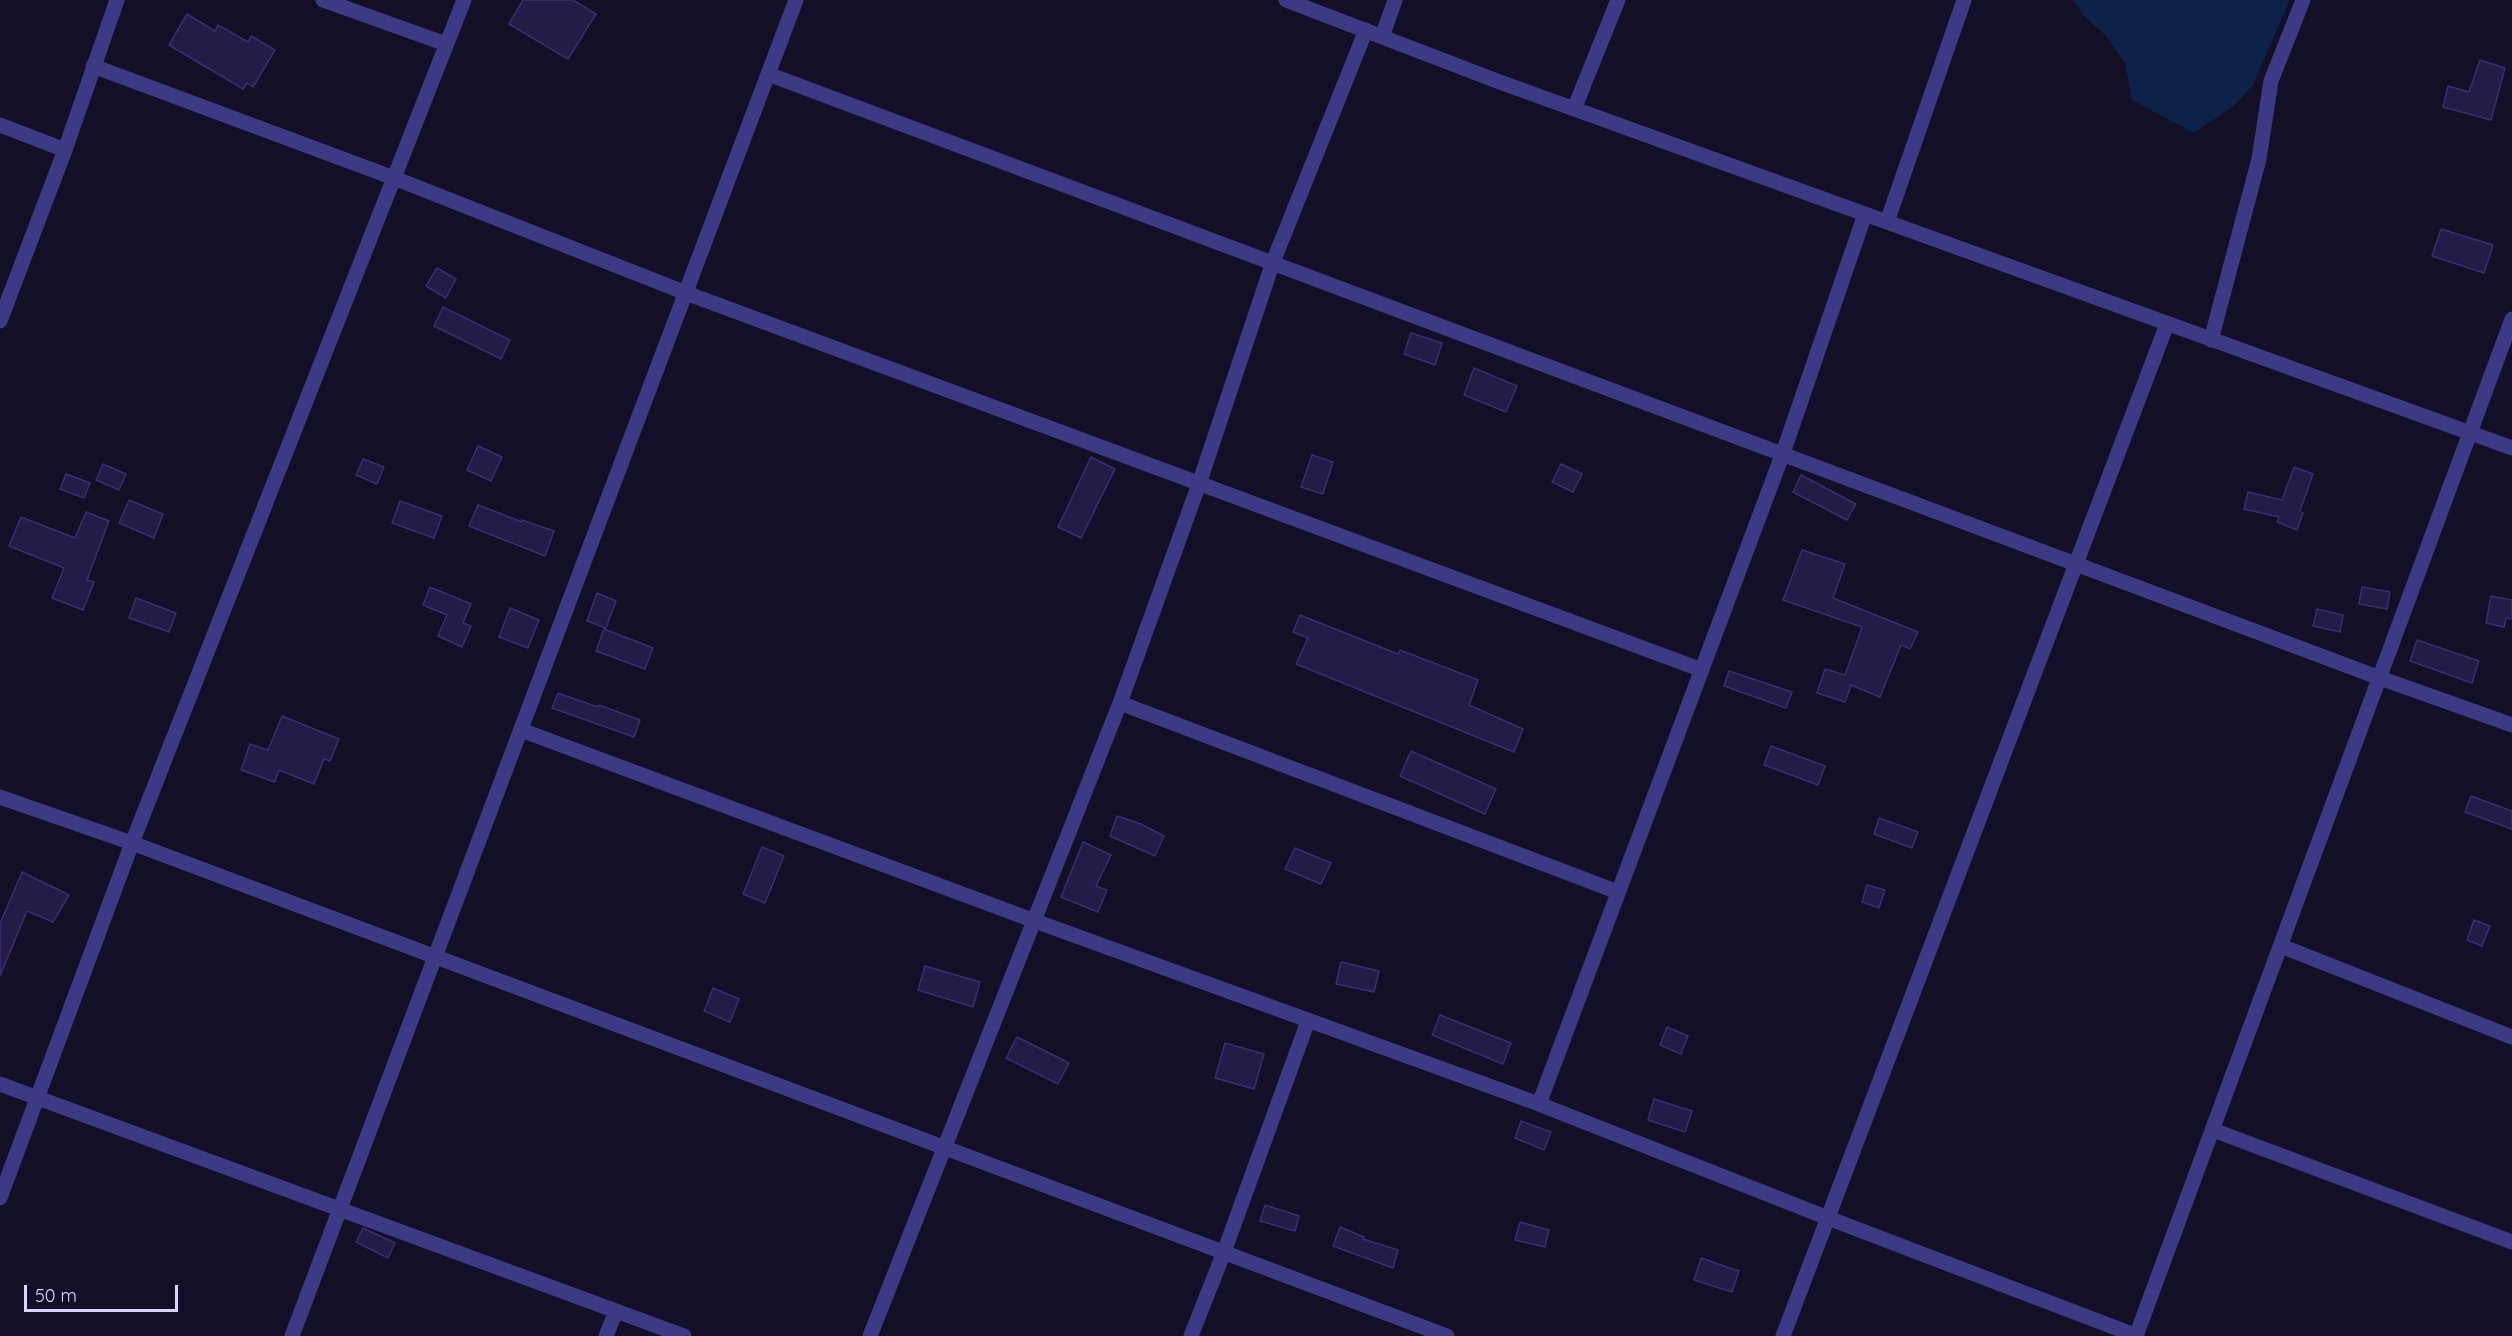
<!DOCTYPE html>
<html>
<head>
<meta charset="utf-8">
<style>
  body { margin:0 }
  #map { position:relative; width:2512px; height:1336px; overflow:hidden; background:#130f26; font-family:Quicksand,sans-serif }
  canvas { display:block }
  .scale { position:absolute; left:24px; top:1285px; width:154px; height:27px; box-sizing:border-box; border:3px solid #d9d4ff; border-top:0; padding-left:8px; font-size:18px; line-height:21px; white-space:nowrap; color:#d9d4ff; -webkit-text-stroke:4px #130f26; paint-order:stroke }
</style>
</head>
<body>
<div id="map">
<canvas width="2512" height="1336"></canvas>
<div class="scale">50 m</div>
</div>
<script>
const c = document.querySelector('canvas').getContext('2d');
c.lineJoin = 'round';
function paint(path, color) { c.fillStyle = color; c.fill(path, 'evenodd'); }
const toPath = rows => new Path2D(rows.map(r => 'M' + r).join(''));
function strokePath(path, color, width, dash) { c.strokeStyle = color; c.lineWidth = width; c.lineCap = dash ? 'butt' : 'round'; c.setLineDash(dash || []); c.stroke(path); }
const water = toPath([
  [2073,0,2290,0,2253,85,2234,106,2194,133,2132,100,2125,63,2106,36,2083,15]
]);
const building = toPath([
  [523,0,573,0,596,14,568,59,509,24,523,0],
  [187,14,215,31,218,25,248,42,251,36,275,50,253,87,247,83,243,89,169,45,187,14],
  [2480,60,2505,68,2491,120,2443,107,2448,86,2469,92,2480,60],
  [2441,229,2493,245,2484,273,2432,256,2441,229],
  [437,268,456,279,446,298,426,286,437,268],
  [443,307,510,340,501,359,434,326,443,307],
  [1411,333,1442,343,1435,365,1404,354,1411,333],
  [1474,368,1517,386,1506,412,1464,395,1474,368],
  [478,446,502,457,491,481,467,470,478,446],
  [1312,455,1333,462,1323,494,1301,487,1312,455],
  [1091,457,1115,469,1081,538,1058,527,1091,457],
  [363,459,384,467,377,484,356,475,363,459],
  [103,464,126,474,119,490,96,480,103,464],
  [1561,464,1582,474,1573,492,1552,482,1561,464],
  [2294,467,2313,474,2300,511,2303,513,2297,530,2277,522,2279,517,2244,509,2248,492,2282,500,2294,467],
  [66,474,90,483,84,498,60,489,66,474],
  [1801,475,1856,504,1847,520,1793,492,1801,475],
  [129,500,163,514,154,538,119,523,129,500],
  [400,501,442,516,434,538,392,523,400,501],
  [478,505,522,522,522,520,554,531,545,556,469,526,478,505],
  [86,512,109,521,87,580,94,582,83,610,52,598,64,568,9,546,21,517,75,538,86,512],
  [1802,550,1845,564,1833,598,1918,632,1910,649,1901,645,1880,697,1851,685,1845,702,1817,693,1825,669,1845,675,1862,627,1783,600,1802,550],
  [430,587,471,604,463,623,471,626,462,647,438,636,447,615,423,605,430,587],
  [2362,587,2390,592,2387,609,2359,604,2362,587],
  [597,593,616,601,606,628,587,621,597,593],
  [2491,596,2512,600,2512,619,2506,618,2504,627,2486,623,2491,596],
  [136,598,176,613,169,632,129,618,136,598],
  [510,608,539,620,528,648,499,637,510,608],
  [2317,609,2343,615,2340,632,2313,626,2317,609],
  [1300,615,1398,654,1400,650,1478,680,1469,705,1523,729,1514,752,1296,664,1308,638,1293,632,1300,615],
  [604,629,653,648,645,669,596,651,604,629],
  [2417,640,2479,661,2472,683,2410,661,2417,640],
  [1729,671,1792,692,1786,708,1724,686,1729,671],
  [558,693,598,707,599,705,640,720,634,737,552,708,558,693],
  [282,716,339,739,330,761,324,759,314,784,279,770,275,782,241,770,250,744,268,750,282,716],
  [1771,746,1825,766,1818,785,1764,765,1771,746],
  [1411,751,1496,789,1485,814,1400,776,1411,751],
  [2471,796,2512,811,2512,829,2465,812,2471,796],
  [1117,816,1141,824,1164,836,1155,856,1110,836,1117,816],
  [1879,818,1918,832,1912,848,1874,834,1879,818],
  [1083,842,1111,855,1096,886,1107,890,1098,912,1061,897,1083,842],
  [762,847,784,856,765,903,743,894,762,847],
  [1295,848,1331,863,1321,884,1285,869,1295,848],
  [22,872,69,895,53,922,27,911,0,976,0,924,22,872],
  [1867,885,1885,890,1879,908,1862,902,1867,885],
  [2474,920,2490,926,2482,946,2467,940,2474,920],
  [1341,962,1379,971,1374,992,1336,984,1341,962],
  [925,966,980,982,973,1007,918,990,925,966],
  [713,988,739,999,730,1022,704,1011,713,988],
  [1440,1015,1511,1043,1503,1064,1432,1035,1440,1015],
  [1667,1027,1688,1036,1681,1054,1660,1045,1667,1027],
  [1017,1037,1069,1063,1058,1084,1006,1058,1017,1037],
  [1225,1043,1264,1054,1254,1089,1215,1078,1225,1043],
  [1654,1099,1692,1111,1685,1132,1648,1120,1654,1099],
  [1521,1121,1551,1132,1544,1150,1515,1138,1521,1121],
  [1265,1205,1299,1216,1295,1231,1260,1221,1265,1205],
  [1520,1222,1549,1230,1545,1247,1515,1240,1520,1222],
  [1340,1227,1364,1237,1363,1239,1398,1250,1393,1268,1333,1246,1340,1227],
  [363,1228,395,1243,388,1258,356,1242,363,1228],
  [1701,1258,1739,1271,1732,1292,1694,1280,1701,1258]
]);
const minor = toPath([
  [323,0,446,44],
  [1286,0,1497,81,2512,448],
  [1382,37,1395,0],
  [93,66,394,178,686,293,1702,670],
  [768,74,2380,678,2512,725],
  [1574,109,1618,0],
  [0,125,65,150],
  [1887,222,1964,0],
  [0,321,65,150,117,0],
  [2211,340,2259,159,2271,81,2303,0],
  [1120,703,1618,892],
  [521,730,1035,921,1539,1104,1828,1218,2137,1336],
  [0,797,132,843,1447,1336],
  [2281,946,2512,1037],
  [0,1084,684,1336],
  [1539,1104,1783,453,1865,214],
  [2213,1130,2512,1242],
  [0,1198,132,843,464,0],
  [292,1336,796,0],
  [606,1336,616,1311],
  [870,1336,1120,703,1199,484,1273,262,1366,30],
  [1191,1336,1224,1252,1308,1021],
  [1783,1336,2167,324],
  [2136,1336,2512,319]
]);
paint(water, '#0c2248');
paint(building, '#241b47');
strokePath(building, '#3b2d73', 1.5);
strokePath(minor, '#3d3a85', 15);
</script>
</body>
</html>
